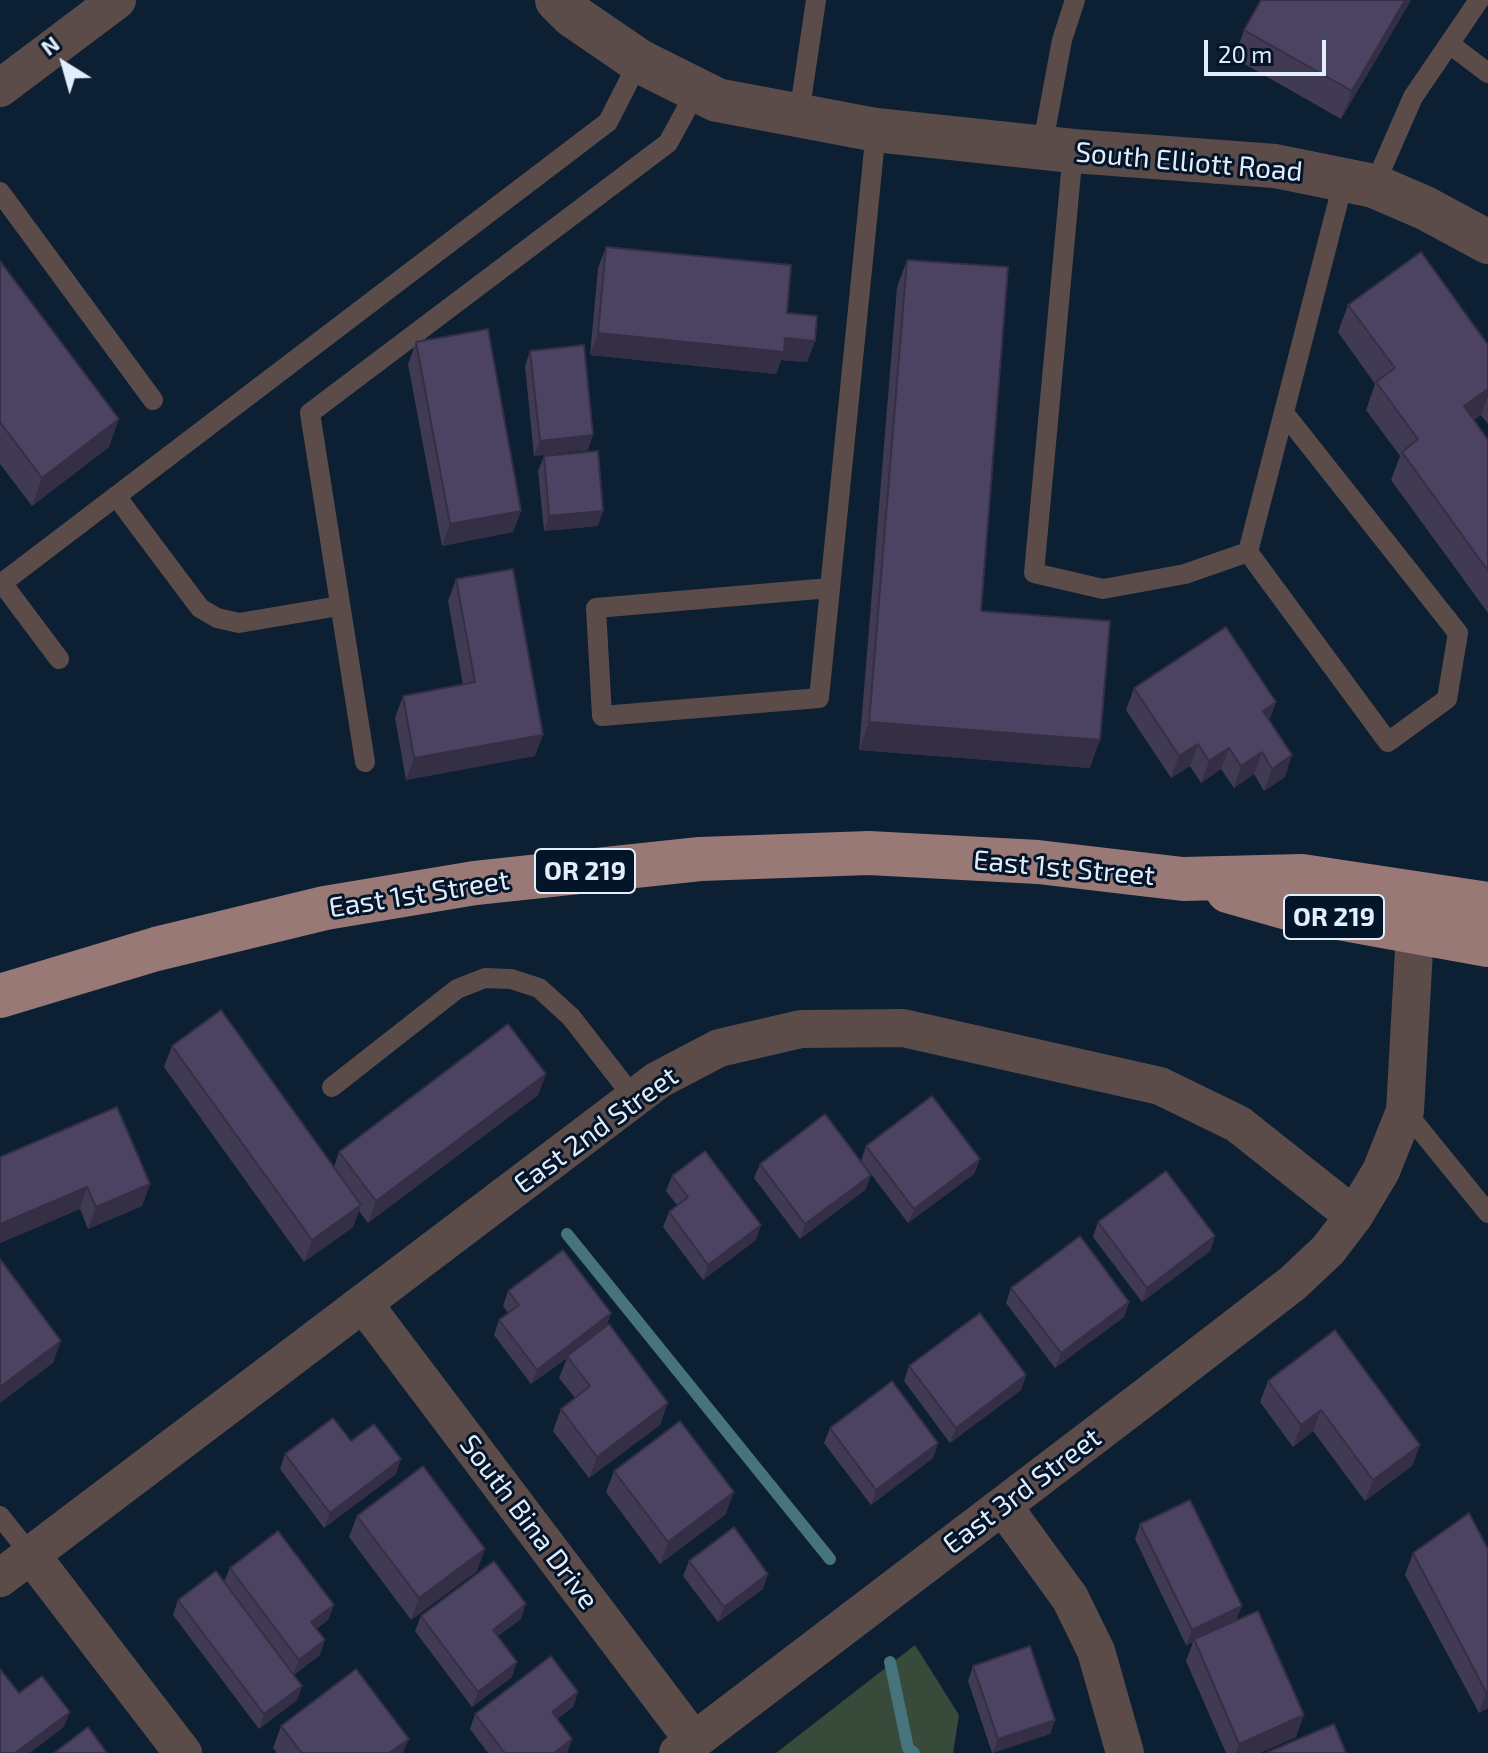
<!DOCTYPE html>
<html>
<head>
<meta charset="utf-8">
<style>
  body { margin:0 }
  #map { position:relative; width:1488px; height:1753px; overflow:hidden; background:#0c1f33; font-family:"Exo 2",sans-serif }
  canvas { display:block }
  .north { position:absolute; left:24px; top:24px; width:80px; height:80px; -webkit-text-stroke:6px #041529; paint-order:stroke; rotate:323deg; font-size:22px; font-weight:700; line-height:32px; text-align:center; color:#e2eefc }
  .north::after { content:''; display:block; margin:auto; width:28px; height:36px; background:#e2eefc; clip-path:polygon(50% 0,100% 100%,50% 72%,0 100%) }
  .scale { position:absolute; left:1204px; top:40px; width:122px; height:36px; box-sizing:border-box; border:4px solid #e2eefc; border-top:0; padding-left:10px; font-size:24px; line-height:28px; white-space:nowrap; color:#e2eefc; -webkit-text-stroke:6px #041529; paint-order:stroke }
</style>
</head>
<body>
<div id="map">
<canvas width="1488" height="1753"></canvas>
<div class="north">N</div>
<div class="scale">20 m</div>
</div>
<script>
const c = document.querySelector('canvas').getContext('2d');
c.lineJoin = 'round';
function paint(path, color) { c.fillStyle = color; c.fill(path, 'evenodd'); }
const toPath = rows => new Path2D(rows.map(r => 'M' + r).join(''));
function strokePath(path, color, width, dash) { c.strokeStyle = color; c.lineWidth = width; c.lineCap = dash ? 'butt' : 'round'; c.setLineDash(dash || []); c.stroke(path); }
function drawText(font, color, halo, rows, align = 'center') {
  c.font = font + ' "Exo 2",sans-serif'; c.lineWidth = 6; c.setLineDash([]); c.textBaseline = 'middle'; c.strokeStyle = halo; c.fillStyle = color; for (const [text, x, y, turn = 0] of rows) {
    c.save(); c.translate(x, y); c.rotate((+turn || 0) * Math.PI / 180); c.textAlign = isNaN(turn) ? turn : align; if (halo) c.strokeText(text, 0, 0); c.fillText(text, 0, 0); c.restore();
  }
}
const green = toPath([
  [915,1645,959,1715,953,1753,776,1753]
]);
const stream = toPath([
  [567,1234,830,1559],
  [890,1662,908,1748,914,1753]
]);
const service = toPath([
  [1451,45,1488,73],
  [799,115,816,0],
  [1042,148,1062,40,1075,0],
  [1073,151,1034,573,1103,589,1185,574,1248,552,1344,179],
  [1374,186,1413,97,1479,0],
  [0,192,153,400],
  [116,496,200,608,217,618,239,623,339,606],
  [1248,552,1388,742,1447,699,1458,633,1284,413],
  [830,588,596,608,602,716,819,698,876,130],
  [59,659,2,583,608,122,639,61],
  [365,762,310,413,668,143,697,90],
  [332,1087,457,989,485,978,511,979,539,988,571,1017,634,1098],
  [1405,1111,1488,1213],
  [0,1516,31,1555]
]);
const minor = toPath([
  [0,88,117,0],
  [363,1303,694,1741],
  [1003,1506,1070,1598,1096,1651,1125,1753],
  [31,1555,183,1753],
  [0,1578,658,1080,719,1048,801,1029,903,1028,1160,1086,1238,1124,1354,1216],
  [678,1753,1144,1398,1293,1283,1328,1250,1354,1216,1381,1171,1405,1111,1415,932]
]);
const tertiary = toPath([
  [557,0,572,15,639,61,717,100,876,130,1073,151,1275,166,1374,186,1425,208,1488,242]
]);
const primary = toPath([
  [1228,891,1295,910,1488,945],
  [0,996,156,949,325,908,475,883,700,859,869,853,1038,862,1183,879,1302,876,1488,904]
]);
const wall = toPath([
  [1411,0,1341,119,1234,58,1244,30],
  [606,247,787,313,815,341,807,362,781,360,776,374,590,355,598,268],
  [907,260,981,611,1090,768,859,750,897,287],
  [0,261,109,447,32,506,0,464],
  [1348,305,1488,345,1488,424,1481,415,1474,420,1488,440,1488,613,1391,480,1400,456,1366,410,1375,384,1338,332],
  [416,342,521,511,513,532,442,546,408,364],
  [530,351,588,450,534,456,525,366],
  [544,456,598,526,544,531,538,471],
  [456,579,535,756,406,780,395,718,403,696,463,685,448,601],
  [1134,688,1276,702,1269,721,1285,777,1264,791,1254,774,1234,788,1221,769,1201,783,1190,766,1171,778,1126,710],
  [172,1046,334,1167,339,1152,546,1074,538,1095,368,1223,359,1211,353,1227,304,1262,164,1067],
  [866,1146,980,1159,974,1174,908,1223,861,1161],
  [0,1157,150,1184,142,1206,88,1229,80,1209,0,1243],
  [760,1164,871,1175,865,1190,800,1239,754,1178],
  [672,1176,756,1240,703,1280,663,1227,669,1212,677,1205,666,1191],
  [1098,1222,1215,1236,1210,1251,1142,1302,1093,1237],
  [1011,1288,1129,1302,1124,1317,1055,1368,1006,1303],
  [508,1291,611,1313,606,1326,660,1425,589,1478,553,1431,561,1409,575,1398,559,1378,567,1358,531,1384,494,1335,499,1320,508,1313,503,1306],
  [909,1366,1026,1375,1021,1390,950,1443,904,1381],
  [1268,1381,1420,1445,1412,1466,1365,1501,1313,1431,1293,1447,1260,1402],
  [830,1428,938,1443,933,1458,871,1505,824,1443],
  [351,1441,396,1474,324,1528,280,1469,285,1454],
  [614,1471,726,1514,660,1564,606,1492],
  [357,1516,477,1571,411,1620,349,1537],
  [1140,1524,1242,1606,1236,1620,1296,1737,1260,1753,1226,1753,1186,1661,1193,1642,1186,1645,1135,1539],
  [1488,1549,1488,1708,1479,1713,1405,1575,1413,1553],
  [689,1561,763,1589,718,1622,683,1576],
  [230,1568,334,1605,328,1620,316,1629,320,1655,294,1675,302,1686,297,1700,259,1729,173,1615,178,1600,224,1582],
  [421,1616,521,1619,498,1636,512,1677,472,1707,415,1631],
  [973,1666,1055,1720,1050,1734,992,1753,968,1681],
  [578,1692,573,1707,557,1719,572,1739,567,1753,488,1753,470,1729,475,1714],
  [281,1726,403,1753,277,1753,273,1748]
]);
const shadedWall = toPath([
  [1405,0,1411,0,1341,119,1352,91],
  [598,333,785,338,815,341,807,362,781,360,776,374,590,355],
  [1488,389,1488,396,1481,415,1454,434,1464,406],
  [119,419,109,447,32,506,42,478],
  [593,435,588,450,534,456,540,441],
  [521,511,513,532,442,546,450,524],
  [603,511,598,526,544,531,549,516],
  [1276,702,1268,723,1263,711],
  [869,722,1100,740,1090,768,859,750],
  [543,735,535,756,406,780,414,758],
  [1198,744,1190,766,1171,778,1179,756],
  [1229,748,1221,769,1201,783,1209,761],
  [1262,752,1254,774,1234,788,1241,766],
  [1292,755,1285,777,1264,791,1272,769],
  [546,1074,538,1095,368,1223,376,1201],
  [980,1159,974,1174,908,1223,914,1209],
  [871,1175,865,1190,800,1239,805,1224],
  [150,1184,142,1206,88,1229,96,1207],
  [87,1187,80,1209,0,1243,0,1224],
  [361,1205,353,1227,304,1262,312,1240],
  [761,1225,756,1240,703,1280,708,1265],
  [1215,1236,1210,1251,1142,1302,1147,1288],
  [1129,1302,1124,1317,1055,1368,1061,1353],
  [611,1313,606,1328,531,1384,537,1370],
  [61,1341,53,1363,0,1403,0,1387],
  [1026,1375,1021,1390,950,1443,956,1428],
  [668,1403,660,1425,589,1478,597,1457],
  [1321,1410,1313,1431,1293,1447,1301,1425],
  [938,1443,933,1458,871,1505,876,1490],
  [1420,1445,1412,1466,1365,1501,1373,1480],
  [401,1459,396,1474,324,1528,330,1513],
  [734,1492,726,1514,660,1564,668,1542],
  [485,1549,477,1571,411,1620,419,1598],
  [768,1574,763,1589,718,1622,724,1607],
  [526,1604,521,1619,487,1644,493,1630],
  [334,1605,328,1620,306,1637,311,1622],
  [1242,1606,1236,1621,1194,1639,1193,1642,1186,1645,1192,1630],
  [325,1640,320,1655,293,1675,299,1660],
  [517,1662,512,1677,472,1707,478,1692],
  [302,1686,297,1700,259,1729,264,1714],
  [1488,1691,1488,1708,1479,1713,1486,1692],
  [578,1692,573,1707,546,1727,552,1712],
  [70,1712,64,1727,30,1753,15,1753],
  [1304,1715,1296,1737,1260,1753,1236,1753,1239,1744],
  [1055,1720,1050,1734,993,1753,998,1739],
  [409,1739,403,1753,389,1753],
  [572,1739,567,1753,554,1753]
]);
const building = toPath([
  [1261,0,1405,0,1352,91,1244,30,1261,0],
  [606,247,791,265,787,313,817,316,815,341,785,338,784,352,598,333,606,247],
  [1421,252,1488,345,1488,389,1464,406,1488,440,1488,571,1402,452,1418,439,1376,382,1395,368,1348,305,1421,252],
  [907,260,1008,267,981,611,1110,621,1100,740,869,722,907,260],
  [0,261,119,419,42,478,0,422,0,261],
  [488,329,521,511,450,524,416,342,488,329],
  [584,345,593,435,540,441,530,351,584,345],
  [598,451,603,511,549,516,544,456,598,451],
  [513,569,543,735,414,758,403,696,475,682,456,579,513,569],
  [1226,627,1276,702,1263,711,1292,755,1272,769,1262,752,1241,766,1229,748,1209,761,1198,744,1179,756,1134,688,1226,627],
  [221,1010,361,1205,312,1240,172,1046,221,1010],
  [508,1024,546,1074,376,1201,339,1152,508,1024],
  [932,1096,980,1159,914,1209,866,1146,932,1096],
  [117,1107,150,1184,96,1207,87,1187,0,1224,0,1157,117,1107],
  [825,1114,871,1175,805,1224,760,1164,825,1114],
  [705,1151,761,1225,708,1265,669,1212,688,1197,672,1176,705,1151],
  [1166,1171,1215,1236,1147,1288,1098,1222,1166,1171],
  [1080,1236,1129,1302,1061,1353,1011,1288,1080,1236],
  [563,1250,611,1313,537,1370,499,1320,519,1305,508,1291,563,1250],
  [0,1259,61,1341,0,1387,0,1259],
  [980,1313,1026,1375,956,1428,909,1366,980,1313],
  [609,1324,668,1403,597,1457,561,1409,590,1386,567,1356,609,1324],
  [1335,1330,1420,1445,1373,1480,1321,1410,1301,1425,1268,1381,1335,1330],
  [892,1381,938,1443,876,1490,830,1428,892,1381],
  [333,1418,351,1441,374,1424,401,1459,330,1513,285,1454,333,1418],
  [680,1421,734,1492,668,1542,614,1471,680,1421],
  [423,1466,485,1549,419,1598,357,1516,423,1466],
  [1190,1500,1242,1606,1192,1630,1140,1524,1190,1500],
  [1469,1513,1488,1549,1488,1691,1486,1692,1413,1553,1469,1513],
  [734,1527,768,1574,724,1607,689,1561,734,1527],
  [278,1531,334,1605,311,1622,325,1640,299,1660,230,1568,278,1531],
  [494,1561,526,1604,493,1630,517,1662,478,1692,421,1616,494,1561],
  [216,1571,302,1686,264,1714,178,1600,216,1571],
  [1258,1611,1304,1715,1239,1744,1194,1639,1258,1611],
  [1030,1646,1055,1720,998,1739,973,1666,1030,1646],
  [551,1656,578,1692,552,1712,572,1739,554,1753,505,1753,475,1714,551,1656],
  [0,1669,19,1693,42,1676,70,1712,15,1753,0,1753,0,1669],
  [356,1669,409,1739,389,1753,302,1753,281,1726,356,1669],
  [1334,1724,1346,1753,1266,1753,1334,1724],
  [88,1727,107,1753,54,1753,88,1727]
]);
const shields = [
  [585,871,100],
  [1334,917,100]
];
const shieldNames = [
  ["OR 219",585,871],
  ["OR 219",1334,917]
];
const streetNames = [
  ["South Elliott Road",1189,162,5],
  ["East 1st Street",1064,868,5],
  ["East 1st Street",419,894,-9],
  ["East 2nd Street",596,1130,-36],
  ["East 3rd Street",1022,1491,-37],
  ["South Bina Drive",529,1522,53]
];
paint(green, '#384a3a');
strokePath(stream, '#47737c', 12);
strokePath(service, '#5b4c4a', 20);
strokePath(minor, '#5b4c4a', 38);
strokePath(tertiary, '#5b4c4a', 44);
strokePath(primary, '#987976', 44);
paint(wall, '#403a53');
paint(shadedWall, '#342f44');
paint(building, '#4b4361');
strokePath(building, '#342f44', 2);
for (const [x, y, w] of shields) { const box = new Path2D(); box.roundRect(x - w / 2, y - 22, w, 44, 6); c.fillStyle = '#041529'; c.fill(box); strokePath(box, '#e2eefc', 2); }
drawText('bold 26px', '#e2eefc', null, shieldNames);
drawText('28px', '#e2eefc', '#041529', streetNames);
</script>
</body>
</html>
